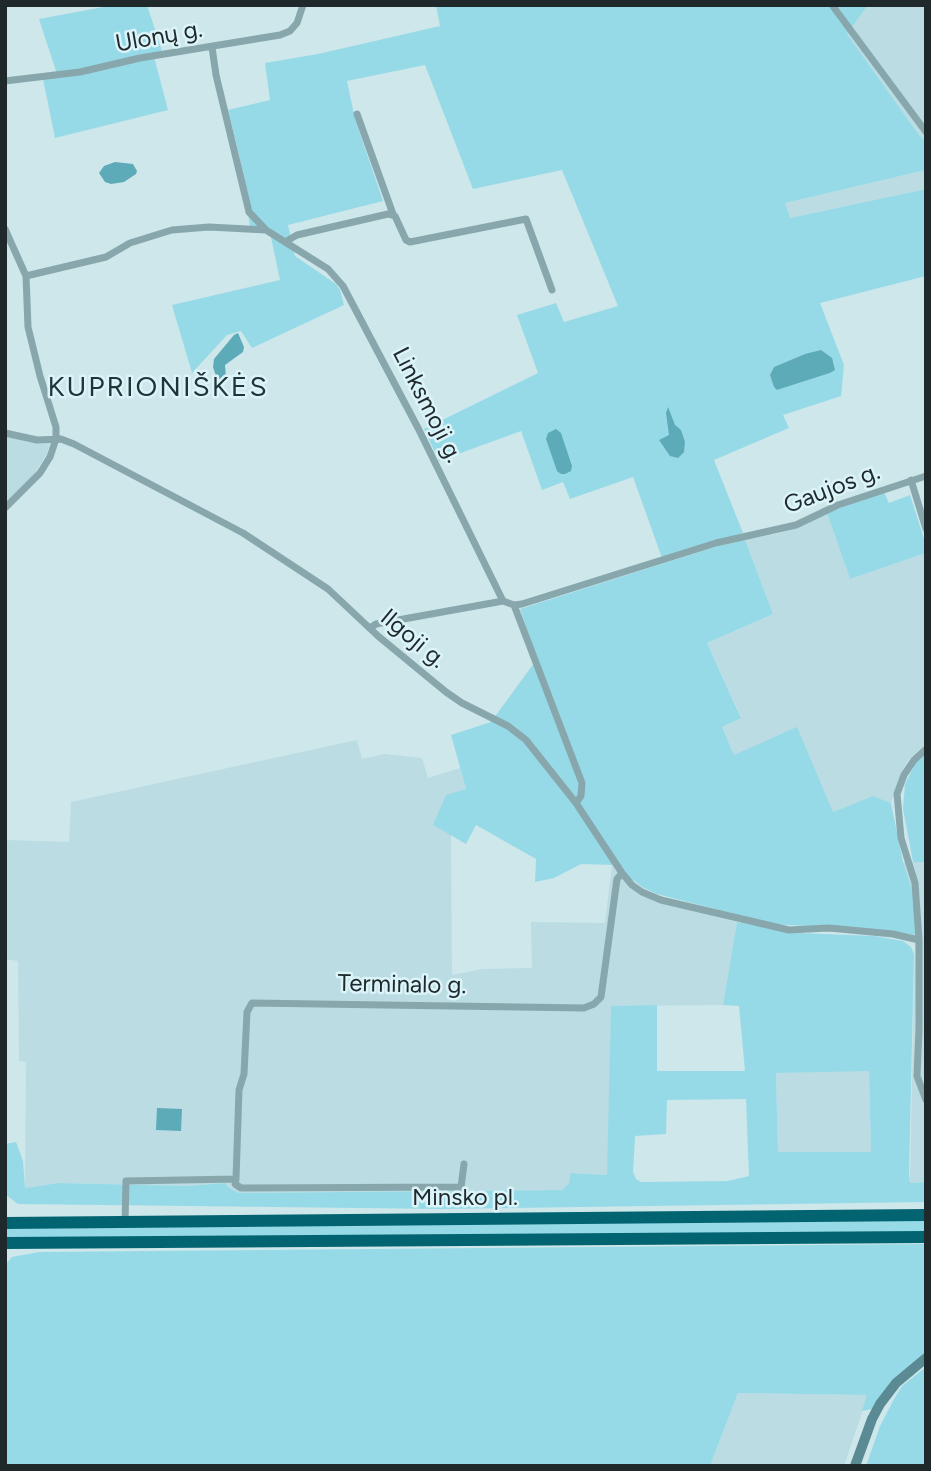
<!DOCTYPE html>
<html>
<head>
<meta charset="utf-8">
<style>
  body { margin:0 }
  #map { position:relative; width:931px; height:1471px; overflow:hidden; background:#cee7eb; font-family:Figtree,sans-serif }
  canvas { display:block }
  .frame { position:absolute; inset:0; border:7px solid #1f282a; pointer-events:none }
</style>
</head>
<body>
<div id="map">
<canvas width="931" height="1471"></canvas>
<div class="frame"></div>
</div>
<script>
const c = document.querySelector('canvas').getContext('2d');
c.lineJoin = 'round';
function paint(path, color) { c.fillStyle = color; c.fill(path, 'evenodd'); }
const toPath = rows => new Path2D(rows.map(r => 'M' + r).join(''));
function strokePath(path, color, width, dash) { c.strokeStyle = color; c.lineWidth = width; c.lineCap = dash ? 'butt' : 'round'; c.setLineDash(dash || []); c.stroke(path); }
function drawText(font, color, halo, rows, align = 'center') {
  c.font = font + ' Figtree,sans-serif'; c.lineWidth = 5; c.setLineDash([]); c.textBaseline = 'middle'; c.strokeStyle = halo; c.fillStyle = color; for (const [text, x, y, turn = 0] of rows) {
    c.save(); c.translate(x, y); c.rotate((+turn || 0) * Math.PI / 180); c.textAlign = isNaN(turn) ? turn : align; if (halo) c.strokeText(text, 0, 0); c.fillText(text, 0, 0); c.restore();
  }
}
const built = toPath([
  [868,5,926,5,926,141,919,135,847,34],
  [926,170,926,189,790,218,785,203],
  [5,436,50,442,47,454,29,482,5,503],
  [827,513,850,579,926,553,926,744,909,759,904,767,891,803,873,796,833,812,734,755,722,727,741,717,707,643,773,614,745,540,780,533,804,525],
  [357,740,362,759,384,754,422,758,428,778,460,768,466,789,433,825,451,835,452,975,483,969,532,968,531,922,605,923,612,865,636,892,645,897,737,922,723,1005,611,1006,608,1175,570,1173,569,1183,562,1190,239,1193,229,1188,225,1183,188,1186,58,1183,25,1188,26,1062,19,1061,18,961,5,959,5,840,69,842,71,802],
  [903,862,926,862,926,1182,910,1183,915,935],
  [869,1070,871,1152,778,1153,776,1073],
  [738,1393,868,1395,844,1466,710,1466]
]);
const green = toPath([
  [114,5,147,5,162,51,153,53,168,110,55,138,43,79,58,77,39,19],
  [436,5,868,5,847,34,919,135,926,141,926,170,785,203,790,218,926,189,926,276,820,303,844,365,841,396,783,415,789,428,714,460,743,533,662,558,633,477,570,499,563,482,542,490,521,431,439,461,424,429,538,373,517,315,556,303,564,322,618,306,562,170,473,189,425,65,347,81,355,119,383,201,288,225,295,256,336,284,340,290,344,305,252,348,241,331,227,335,192,373,172,305,280,280,269,228,250,226,240,159,228,110,270,100,265,63,318,54,440,26],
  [805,354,832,358,830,373,777,390,770,375,775,367],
  [884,492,889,503,910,495,926,545,926,553,850,579,827,513],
  [745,540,773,614,707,643,741,718,722,727,734,755,797,727,833,812,873,796,891,803,903,862,914,897,915,935,891,931,773,924,657,894,642,887,628,876,618,862,612,865,581,864,554,878,535,882,536,859,476,825,466,844,433,825,446,795,466,789,451,735,491,722,537,659,520,609,715,547],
  [926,752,926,862,913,862,903,809,905,784,916,762],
  [737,922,799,933,874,936,903,941,911,947,914,954,909,1172,910,1183,926,1182,926,1202,443,1209,18,1204,5,1194,5,1144,16,1142,23,1161,25,1188,58,1183,188,1186,225,1183,229,1188,239,1193,562,1190,569,1183,570,1173,607,1175,611,1006,657,1005,657,1071,745,1071,739,1006,723,1005],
  [869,1071,871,1152,778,1152,776,1073],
  [746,1099,749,1176,728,1181,641,1182,636,1179,633,1172,635,1136,666,1134,667,1100],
  [926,1220,926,1232,5,1238,5,1227],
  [926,1244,926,1352,891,1381,872,1409,862,1411,867,1395,738,1393,710,1466,5,1466,5,1265,12,1257,39,1252],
  [926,1367,926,1466,866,1466,880,1426,894,1399,902,1386]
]);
const water = toPath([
  [115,162,133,164,137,171,136,174,124,182,111,184,105,182,99,173,104,166],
  [238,333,244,347,243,352,225,365,226,378,223,381,220,380,216,376,213,367,214,359,234,335],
  [821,350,832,358,835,370,830,373,777,390,774,387,770,375,774,367,805,354],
  [668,407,675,425,681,430,685,442,684,452,678,458,670,456,659,440,669,435,666,413],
  [556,429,561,433,572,466,571,471,565,474,561,474,557,471,546,439,548,433],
  [157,1108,182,1109,181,1131,156,1130]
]);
const street = toPath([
  [832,5,926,132],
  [212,47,216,75,249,212,266,230,328,269,343,286,418,428,503,601,514,605,582,783,581,796,576,803],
  [5,81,80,72,140,58,280,35,290,31,297,23,303,5],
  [357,114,393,214],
  [5,229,26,276,28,327,40,376,56,427,56,439,50,457,40,473,5,508],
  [285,242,297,235,388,214,395,216,406,240,410,242,526,219,552,290],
  [26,276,106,257,130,243,172,230,209,227,266,230],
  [5,433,37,440,61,439,74,444,243,533,328,589,378,636,446,692,462,703,508,726,526,740,576,803,622,873,632,885,642,892,661,900,789,930,829,928,893,934,919,940],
  [911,480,926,529],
  [514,605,522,604,716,543,796,525,838,505,926,476],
  [370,628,376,624,503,601],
  [926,749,914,760,904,775,897,794,901,838,915,883,919,940,919,1030,917,1076,926,1100],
  [236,1179,235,1184,241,1188,461,1187,464,1164],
  [125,1222,126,1181,236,1179,239,1090,244,1074,247,1012,252,1003,584,1008,594,1004,601,997,617,879,622,873]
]);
const secondary = toPath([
  [855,1466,872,1419,880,1404,896,1383,926,1358]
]);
const highway = toPath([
  [5,1223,926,1215],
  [5,1243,926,1237]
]);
const streetNames = [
  ["Ulonų g.",159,37,-10],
  ["Linksmoji g.",427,405,63],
  ["Gaujos g.",832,489,-21],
  ["Ilgoji g.",413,639,40],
  ["Terminalo g.",402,985,1],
  ["Minsko pl.",465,1198]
];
const quarterNames = [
  ["KUPRIONIŠKĖS",158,388]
];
paint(built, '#badce2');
paint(green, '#97dae7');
paint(water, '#5daab9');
strokePath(street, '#88a7ad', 7);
strokePath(secondary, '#5a8b94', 10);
strokePath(highway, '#036471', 12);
drawText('24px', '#1f282a', '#dbf4f9', streetNames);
c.letterSpacing = '2px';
drawText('28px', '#203538', '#dbf4f9', quarterNames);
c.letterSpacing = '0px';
</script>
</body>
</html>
